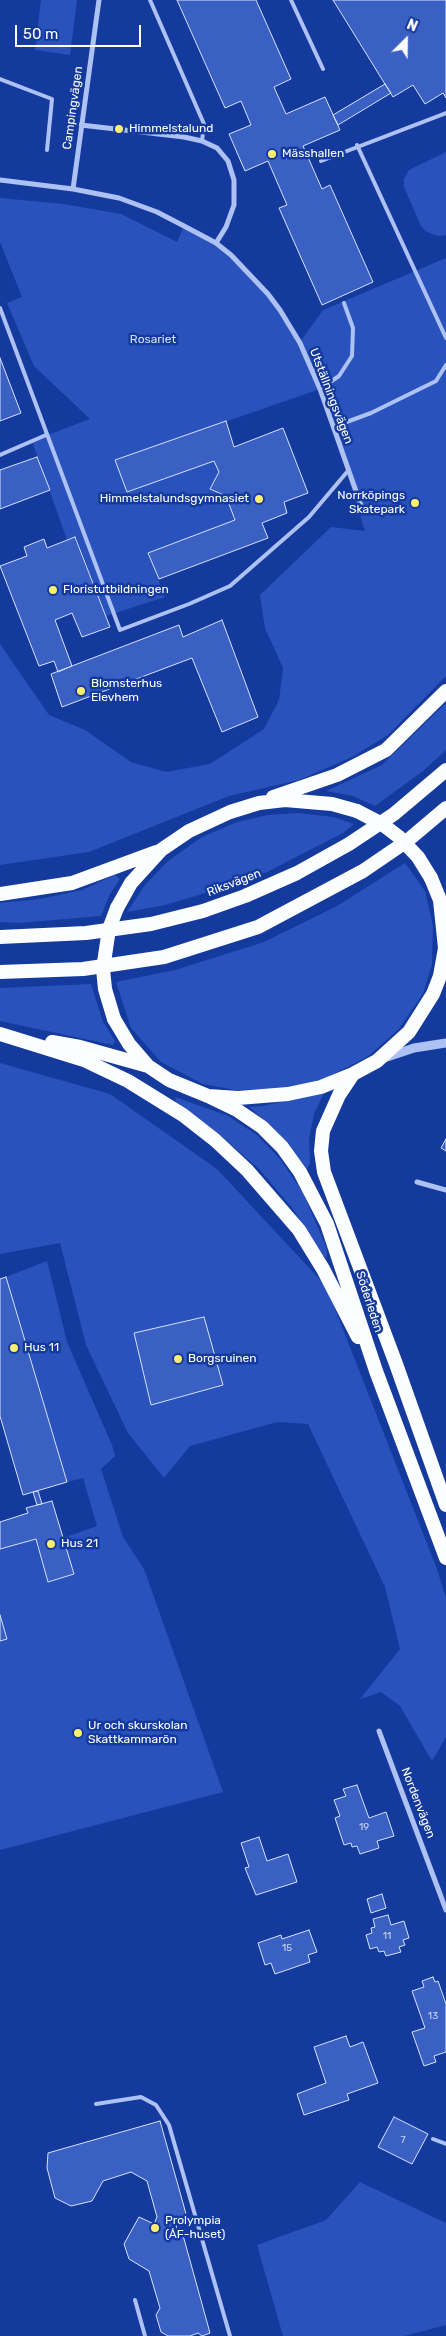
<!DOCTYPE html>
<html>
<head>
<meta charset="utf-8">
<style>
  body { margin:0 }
  #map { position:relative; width:446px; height:2336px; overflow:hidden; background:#153a9e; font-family:Rubik,sans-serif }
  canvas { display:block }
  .north { position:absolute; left:381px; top:15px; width:50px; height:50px; -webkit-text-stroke:4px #153a9e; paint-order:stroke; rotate:23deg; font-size:14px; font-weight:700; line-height:20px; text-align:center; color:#fff }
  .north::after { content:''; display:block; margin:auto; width:18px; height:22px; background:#fff; clip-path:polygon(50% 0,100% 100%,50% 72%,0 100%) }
  .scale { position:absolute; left:15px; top:25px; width:126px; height:22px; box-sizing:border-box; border:2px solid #fff; border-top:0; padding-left:6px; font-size:15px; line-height:18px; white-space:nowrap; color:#fff; -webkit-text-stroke:4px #153a9e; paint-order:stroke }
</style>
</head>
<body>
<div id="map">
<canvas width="446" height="2336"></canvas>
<div class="north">N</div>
<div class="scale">50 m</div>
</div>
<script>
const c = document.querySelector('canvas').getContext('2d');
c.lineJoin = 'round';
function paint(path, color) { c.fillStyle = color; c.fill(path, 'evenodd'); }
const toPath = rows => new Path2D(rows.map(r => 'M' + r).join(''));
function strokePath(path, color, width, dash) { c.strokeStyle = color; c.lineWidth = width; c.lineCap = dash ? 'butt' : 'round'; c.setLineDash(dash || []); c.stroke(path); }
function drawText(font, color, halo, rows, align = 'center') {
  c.font = font + ' Rubik,sans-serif'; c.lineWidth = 5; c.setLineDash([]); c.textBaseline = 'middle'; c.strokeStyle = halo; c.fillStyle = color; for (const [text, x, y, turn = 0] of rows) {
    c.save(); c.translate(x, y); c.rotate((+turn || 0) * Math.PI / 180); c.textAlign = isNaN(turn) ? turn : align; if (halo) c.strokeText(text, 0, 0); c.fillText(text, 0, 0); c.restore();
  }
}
const green = toPath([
  [41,0,77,0,70,55,35,50],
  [446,152,446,235,438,236,427,232,421,226,404,187,404,179,409,170],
  [0,198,64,204,121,214,177,242,184,226,216,243,268,294,300,342,323,310,446,258,446,676,388,735,352,757,299,780,229,796,89,852,0,865,0,644,49,715,85,730,131,762,166,772,210,764,264,729,279,700,283,668,265,628,260,595,331,527,365,531,320,389,115,460,128,492,214,461,219,472,210,489,226,496,235,520,148,553,165,597,106,616,76,537,67,540,32,441,90,419,34,366,7,303,22,297,0,242],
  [446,703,446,750,423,771,375,806,353,796,326,791,382,765],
  [298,813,333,817,354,824,343,833,267,872,219,889,165,905,127,912,145,885,168,861,202,837,237,822,268,815],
  [405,863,425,891,433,926,432,964,423,994,398,1030,367,1057,318,1082,277,1089,235,1090,203,1084,161,1062,131,1028,116,982,175,970,264,942,337,906],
  [115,875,120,879,110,894,101,916,19,923,0,922,0,903,40,899,82,890],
  [91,984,103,1022,115,1041,113,1045,0,1021,0,988],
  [0,1063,110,1094,217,1169,326,1286,437,1569,446,1598,446,1737,432,1761,400,1706,381,1692,360,1699,400,1649,385,1587,308,1424,277,1422,190,1446,164,1478,128,1433,86,1345,60,1243,0,1254],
  [318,1093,324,1093,314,1114,309,1139,310,1163,307,1169,272,1126,249,1107,263,1106],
  [175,1097,228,1116,257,1135,280,1159,303,1193,327,1249,327,1258,321,1255,293,1209,259,1169,220,1135,176,1102],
  [47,1261,67,1342,112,1445,115,1456,101,1469,123,1537,144,1569,223,1792,0,1850,0,1641,7,1639,0,1615,0,1549,36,1539,49,1581,73,1574,63,1538,97,1526,83,1478,67,1482,6,1277],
  [360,2182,446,2223,446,2325,404,2336,283,2336,257,2245,326,2220]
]);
const building = toPath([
  [177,0,256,0,291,79,274,87,286,114,325,97,340,130,303,146,322,189,330,185,373,282,322,305,279,208,287,205,268,161,245,171,229,134,251,125,241,101,225,108,177,0],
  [333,0,446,0,446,98,443,93,425,104,413,85,393,97,333,0],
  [385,84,391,93,338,125,333,115,385,84],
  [0,358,21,413,0,421,0,358],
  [226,421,234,447,283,428,308,493,284,502,287,513,262,523,268,538,159,579,148,553,235,520,226,496,210,489,219,472,214,461,127,492,115,460,226,421],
  [37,457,50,490,0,509,0,470,37,457],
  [75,537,110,627,82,637,72,613,55,620,72,666,58,672,54,661,39,666,0,566,27,556,24,547,44,539,47,548,75,537],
  [222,620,258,717,222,732,192,658,62,707,51,674,179,625,183,637,222,620],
  [446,1139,446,1151,441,1148,446,1139],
  [6,1277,67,1482,23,1495,0,1416,0,1279,6,1277],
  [204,1317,223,1385,151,1405,134,1333,204,1317],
  [38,1491,42,1504,37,1505,33,1492,38,1491],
  [52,1501,74,1574,48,1582,36,1539,0,1549,0,1522,28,1513,26,1508,52,1501],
  [0,1615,7,1639,0,1641,0,1615],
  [357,1785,369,1818,386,1812,394,1836,377,1841,379,1848,360,1854,357,1846,352,1847,351,1843,344,1845,335,1818,340,1816,334,1800,346,1796,343,1789,357,1785],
  [259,1837,267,1861,288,1854,297,1882,256,1895,245,1868,249,1867,241,1843,259,1837],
  [382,1894,386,1908,371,1913,367,1899,382,1894],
  [388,1915,391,1925,404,1921,409,1938,403,1940,405,1945,399,1947,401,1952,386,1956,384,1951,379,1952,377,1947,370,1949,366,1935,372,1933,371,1928,375,1927,373,1919,388,1915],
  [309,1930,317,1952,308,1955,310,1962,275,1974,271,1963,265,1965,258,1943,281,1935,282,1939,309,1930],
  [433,1977,435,1982,438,1981,446,2004,446,2052,434,2056,436,2062,424,2066,412,2032,425,2028,412,1991,424,1987,422,1981,433,1977],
  [346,2036,350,2047,363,2042,378,2083,347,2094,349,2100,304,2115,297,2094,326,2083,314,2047,346,2036],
  [394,2117,428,2134,412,2164,378,2147,394,2117],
  [160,2121,188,2221,176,2225,177,2229,181,2228,210,2333,202,2336,198,2333,190,2336,168,2336,161,2332,156,2315,160,2308,149,2271,129,2259,124,2244,139,2217,154,2224,157,2217,147,2181,131,2172,103,2181,92,2201,71,2206,55,2198,47,2168,48,2153,160,2121]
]);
const service = toPath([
  [150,0,204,124,202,141],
  [291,0,323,69],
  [0,79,52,99,47,150],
  [357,145,446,338],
  [321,161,446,113],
  [0,308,120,630,189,604,230,586,309,517,347,472],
  [320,389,339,376,352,356,353,328,344,303],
  [333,427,371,413,436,381,446,365],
  [0,455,46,435],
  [96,2104,141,2097,156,2105,169,2125,230,2336],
  [433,2139,446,2144],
  [135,2300,145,2336]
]);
const minor = toPath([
  [81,125,184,137,202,141,217,148,228,161,234,180,234,205,226,227,216,243],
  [0,180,73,189,119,198,157,212,184,226,216,243,231,255,268,294,280,310,300,343,320,389,363,511],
  [73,189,99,0],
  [417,1182,446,1190],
  [379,1731,446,1910]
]);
const tertiary = toPath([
  [384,1058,414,1048,446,1043]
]);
const trunk = toPath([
  [273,797,337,775,386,750,446,691],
  [0,894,72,883,156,852],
  [117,908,131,883,161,850,189,831,230,812,259,803,285,800,332,804,357,811],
  [0,937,86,933,151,924,203,911,245,896,297,873,349,844,394,814,446,770],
  [0,972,83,969,164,957,258,927,363,871,407,841,446,808],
  [114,1019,129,1044,148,1066,169,1080,208,1096,238,1098,288,1094,321,1087,353,1074,377,1061,409,1032,433,994,440,976,445,948,440,900,431,878],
  [0,1034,84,1060,128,1081,183,1115,215,1140,247,1170,299,1230,323,1269,358,1337],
  [52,1042,80,1047,148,1066],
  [353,1074,339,1095,323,1131,321,1151,324,1172,396,1364,446,1505],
  [208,1096,237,1110,262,1127,282,1147,300,1172,327,1224,376,1371,446,1558]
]);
const trunkBridge = toPath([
  [357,811,382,824,399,837,418,857,431,878],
  [114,1019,105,989,103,969,109,929,117,908]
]);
const markers = [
  [119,129,5,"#ffee6f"],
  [272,154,5,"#ffee6f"],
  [259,499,5,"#ffee6f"],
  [415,503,5,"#ffee6f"],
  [53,590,5,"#ffee6f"],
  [81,691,5,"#ffee6f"],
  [14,1348,5,"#ffee6f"],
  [178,1359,5,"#ffee6f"],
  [51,1544,5,"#ffee6f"],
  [78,1733,5,"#ffee6f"],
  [155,2228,5,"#ffee6f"]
];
const numberNames = [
  ["19",364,1827],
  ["11",387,1936],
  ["15",287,1948],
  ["13",433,2016],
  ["7",403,2140]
];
const streetNames = [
  ["Campingvägen",73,108,-82],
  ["Utställningsvägen",331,396,69],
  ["Riksvägen",234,883,-21],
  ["Söderleden",369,1302,72],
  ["Nordenvägen",418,1803,69]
];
const poiNames = [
  ["Himmelstalund",129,129],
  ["Mässhallen",282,154],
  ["Norrköpings",405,496,"right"],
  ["Skatepark",405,510,"right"],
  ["Himmelstalundsgymnasiet",249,499,"right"],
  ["Floristutbildningen",63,590],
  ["Blomsterhus",91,684],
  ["Elevhem",91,698],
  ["Hus 11",24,1348],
  ["Borgsruinen",188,1359],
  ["Hus 21",61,1544],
  ["Ur och skurskolan",88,1726],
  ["Skattkammarön",88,1740],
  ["Prolympia",165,2221],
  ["(ÅF-huset)",165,2235]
];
const parkNames = [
  ["Rosariet",153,340]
];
paint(green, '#2952bc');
paint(building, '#3a60c4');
strokePath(building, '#d5e1fd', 1);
strokePath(service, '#adc1f3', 4);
strokePath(minor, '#adc1f3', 5);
strokePath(tertiary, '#adc1f3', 9);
strokePath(trunk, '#fcfdff', 14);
strokePath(trunkBridge, '#fcfdff', 14);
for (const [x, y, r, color] of markers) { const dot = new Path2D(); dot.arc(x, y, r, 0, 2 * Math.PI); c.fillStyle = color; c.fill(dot); strokePath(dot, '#153a9e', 2); }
drawText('10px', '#ced7f0', null, numberNames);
drawText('12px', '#fff', '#153a9e', streetNames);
drawText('12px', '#fff', '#153a9e', poiNames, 'left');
drawText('12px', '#d5e1fd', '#153a9e', parkNames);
</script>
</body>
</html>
